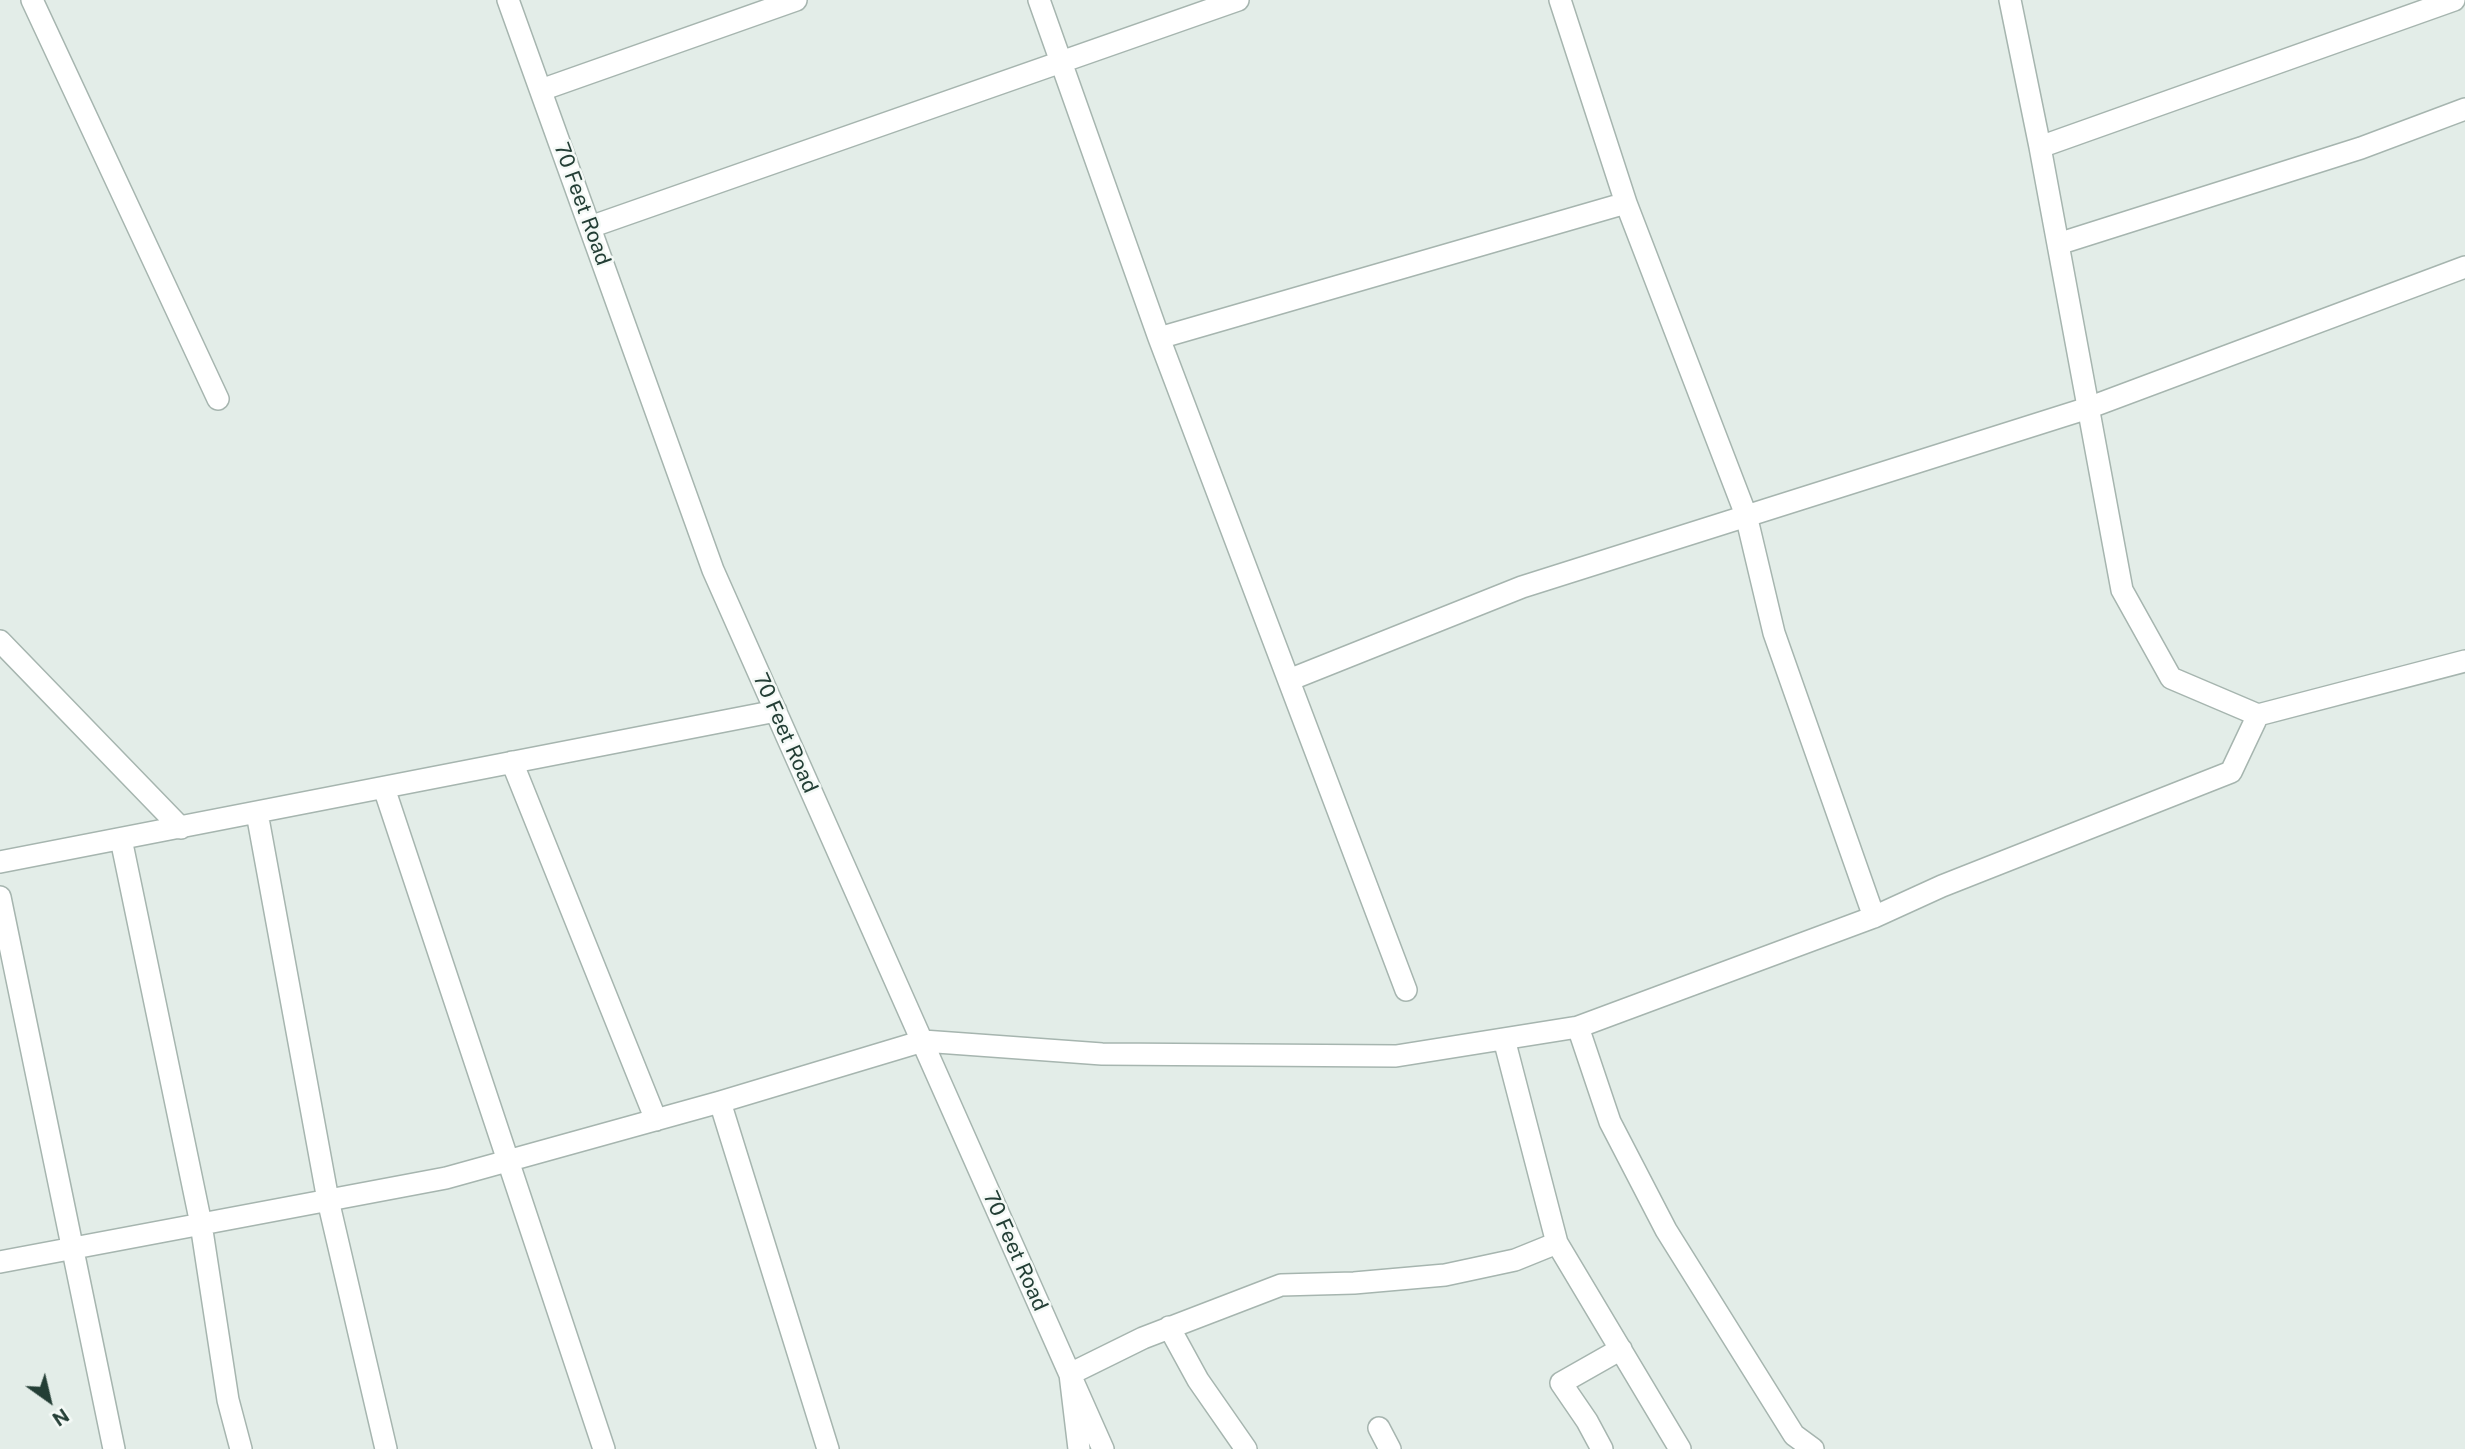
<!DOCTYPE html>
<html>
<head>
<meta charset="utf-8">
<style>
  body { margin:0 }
  #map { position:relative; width:2465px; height:1449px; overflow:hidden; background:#e3ede8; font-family:"Public Sans",sans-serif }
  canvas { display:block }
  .north { position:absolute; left:14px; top:1365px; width:70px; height:70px; -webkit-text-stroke:5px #f4f9f6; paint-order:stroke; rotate:146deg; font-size:19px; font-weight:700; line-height:28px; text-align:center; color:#233e35 }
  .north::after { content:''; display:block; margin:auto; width:24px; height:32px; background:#233e35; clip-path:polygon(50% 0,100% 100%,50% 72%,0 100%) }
</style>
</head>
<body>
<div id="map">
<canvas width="2465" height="1449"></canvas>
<div class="north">N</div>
</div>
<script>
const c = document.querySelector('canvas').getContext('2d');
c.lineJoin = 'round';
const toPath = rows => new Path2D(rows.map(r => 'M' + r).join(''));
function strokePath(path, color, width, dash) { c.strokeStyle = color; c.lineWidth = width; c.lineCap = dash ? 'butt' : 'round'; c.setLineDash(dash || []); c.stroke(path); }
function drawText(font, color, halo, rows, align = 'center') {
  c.font = font + ' "Public Sans",sans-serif'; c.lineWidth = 5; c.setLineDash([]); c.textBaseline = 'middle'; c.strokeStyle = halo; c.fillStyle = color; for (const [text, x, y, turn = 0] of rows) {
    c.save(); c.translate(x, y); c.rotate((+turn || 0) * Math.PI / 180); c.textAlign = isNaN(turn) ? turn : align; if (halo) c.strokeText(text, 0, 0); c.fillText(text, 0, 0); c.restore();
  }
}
const minor = toPath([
  [32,0,218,399],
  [508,0,713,570,1103,1449],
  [1039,0,1159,338,1406,990],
  [2010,0,2040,147],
  [541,90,796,0],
  [1626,203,1746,515,1774,633,1874,917,1942,886,2231,772,2258,715,2465,661],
  [590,227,1238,0],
  [2058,244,2361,148,2465,109],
  [1159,338,1626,203,1560,0],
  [0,641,181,828],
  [1289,680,1522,587,2088,408,2465,267],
  [2258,715,2171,678,2122,590,2040,147,2454,0],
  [512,762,656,1120],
  [384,788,604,1449],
  [257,813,328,1200,386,1449],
  [121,839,201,1224,228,1400,241,1449],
  [0,862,776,711],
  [0,897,114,1449],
  [1578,1027,1610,1122,1666,1230,1794,1435,1813,1449],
  [1504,1039,1557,1243,1680,1449],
  [720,1102,828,1449],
  [0,1262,446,1178,720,1102,923,1041,1102,1054,1396,1056,1578,1027,1874,917],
  [1169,1327,1198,1380,1246,1449],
  [1379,1428,1390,1449],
  [1079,1449,1070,1374,1143,1338,1281,1285,1354,1283,1445,1275,1515,1260,1557,1243],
  [1602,1449,1587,1421,1561,1383,1621,1349]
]);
const streetNames = [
  ["70 Feet Road",582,204,70],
  ["70 Feet Road",785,733,66],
  ["70 Feet Road",1015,1251,66]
];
strokePath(minor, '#a6b5af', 24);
strokePath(minor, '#fff', 21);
drawText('21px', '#233e35', '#f4f9f6', streetNames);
</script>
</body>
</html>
